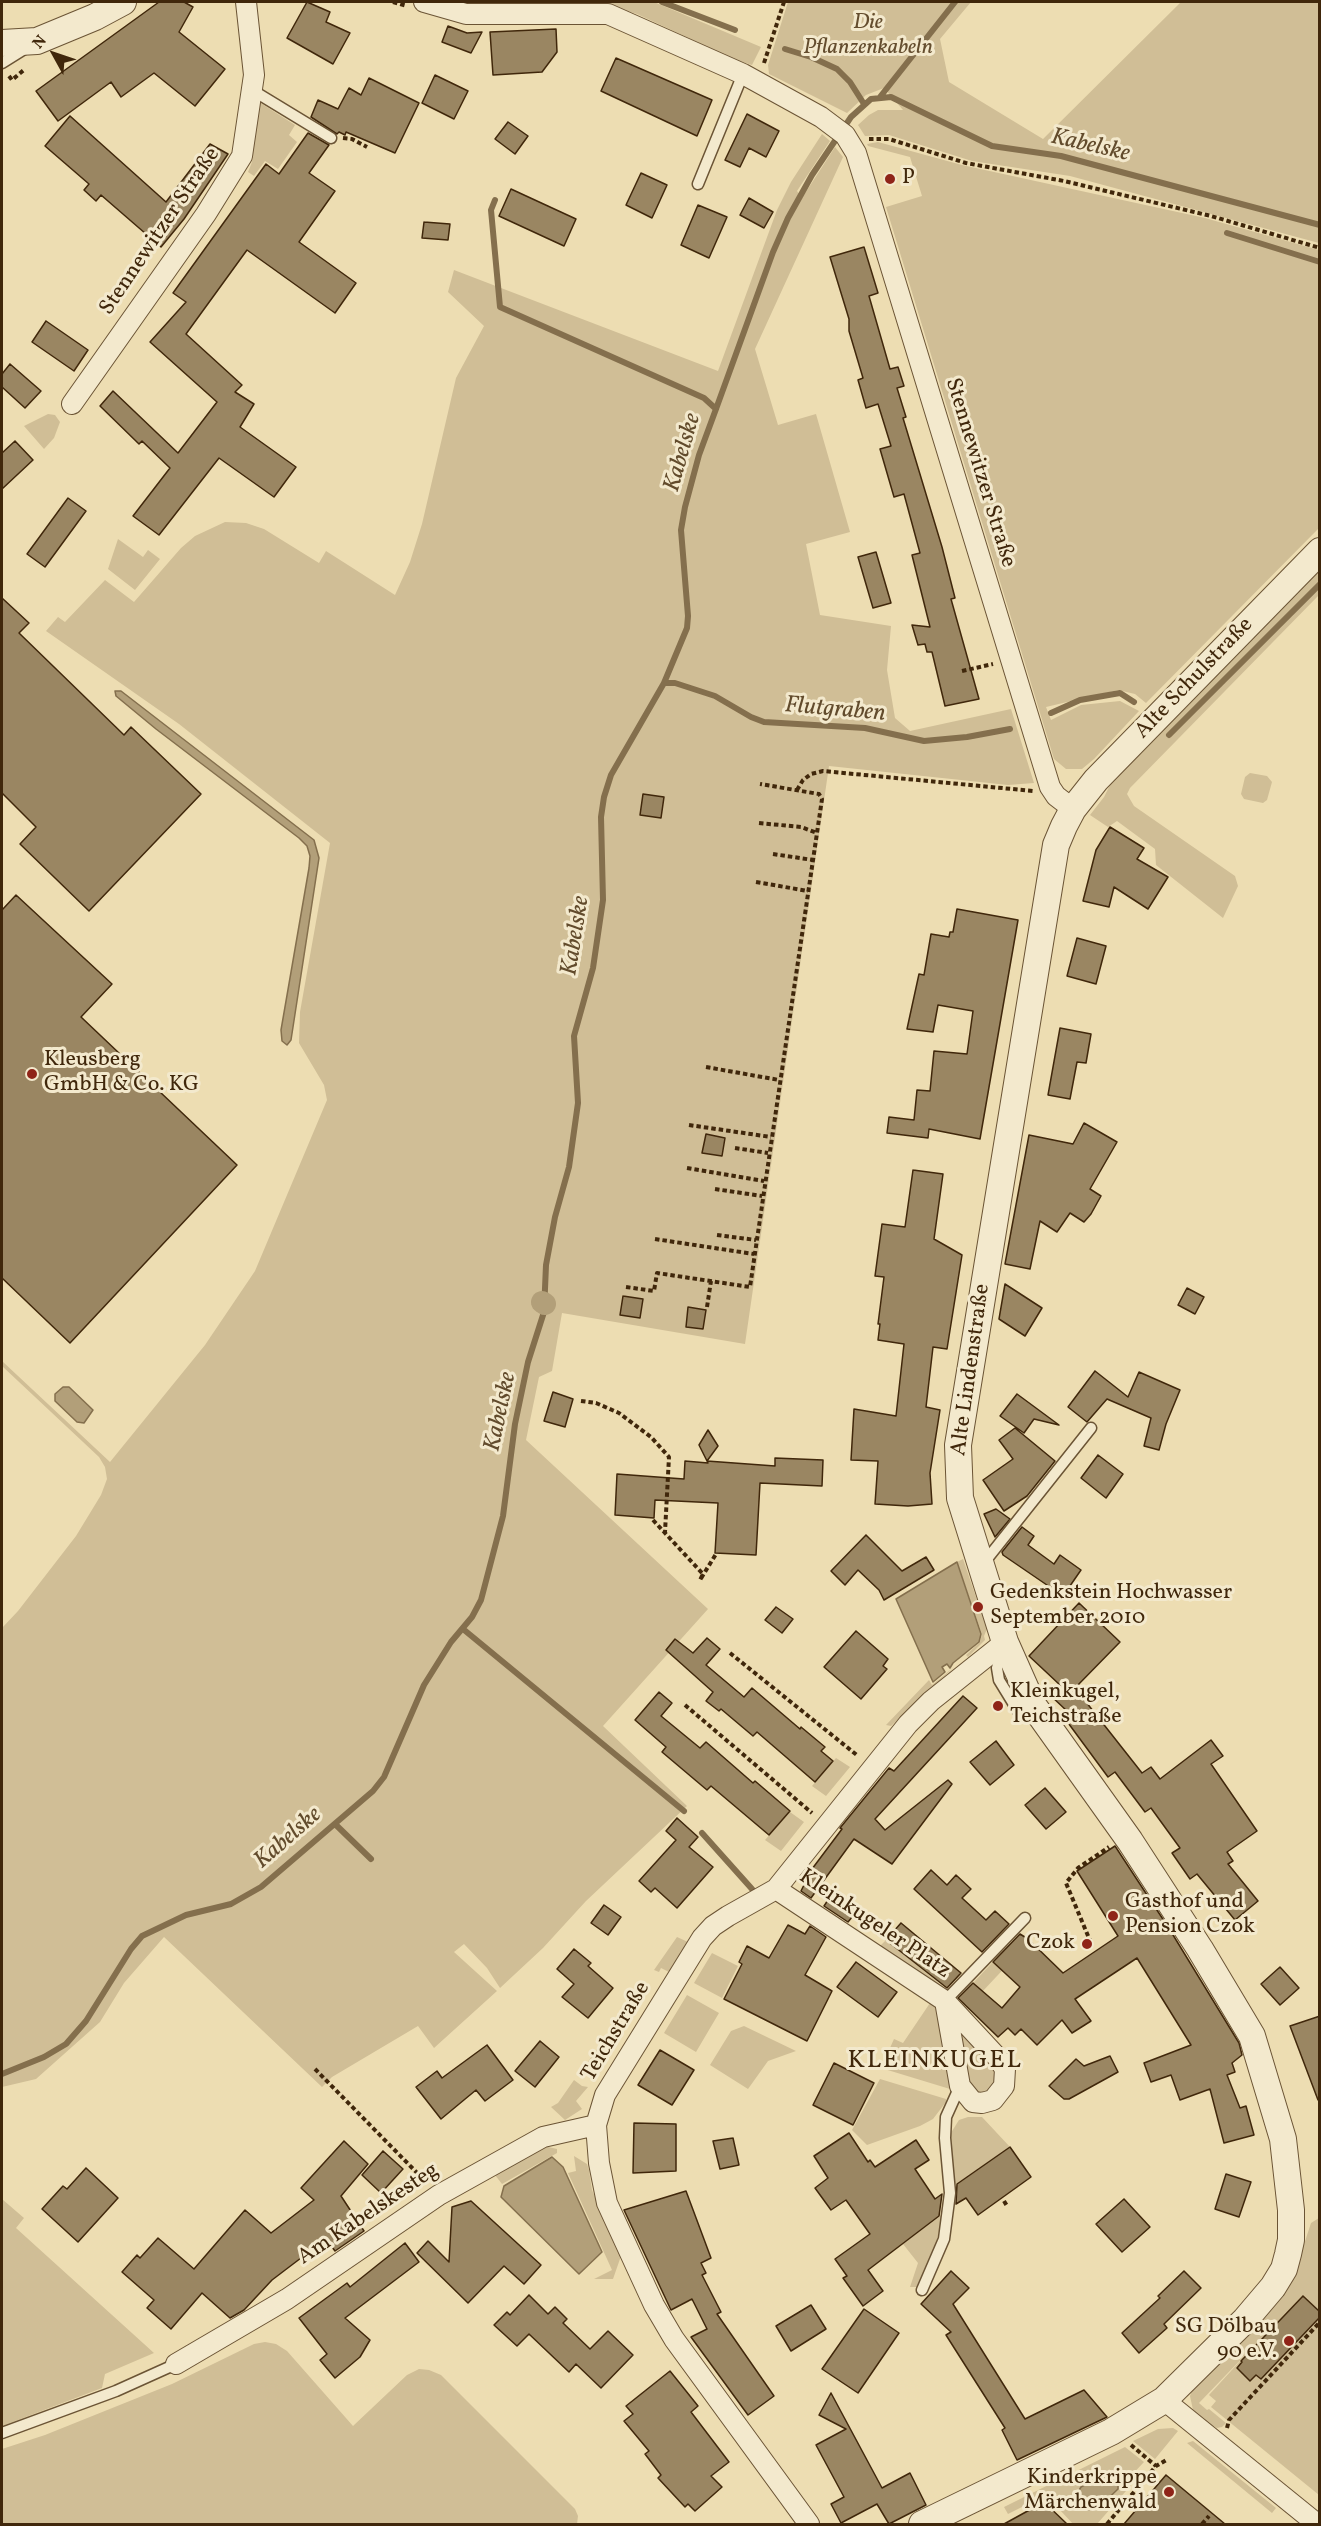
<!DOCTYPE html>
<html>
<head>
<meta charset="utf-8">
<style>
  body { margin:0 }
  #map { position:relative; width:1321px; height:2526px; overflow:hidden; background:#edddb2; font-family:Vollkorn,serif }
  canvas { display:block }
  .frame { position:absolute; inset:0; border:3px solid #40270b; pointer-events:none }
  .north { position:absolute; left:24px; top:24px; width:60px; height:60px; -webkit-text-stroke:4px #f3e9cd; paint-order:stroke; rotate:310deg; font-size:16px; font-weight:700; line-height:24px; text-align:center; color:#40270b }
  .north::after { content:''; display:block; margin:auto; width:21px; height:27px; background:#40270b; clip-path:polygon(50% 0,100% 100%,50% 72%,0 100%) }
</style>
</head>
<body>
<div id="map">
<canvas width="1321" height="2526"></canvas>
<div class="frame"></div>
<div class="north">N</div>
</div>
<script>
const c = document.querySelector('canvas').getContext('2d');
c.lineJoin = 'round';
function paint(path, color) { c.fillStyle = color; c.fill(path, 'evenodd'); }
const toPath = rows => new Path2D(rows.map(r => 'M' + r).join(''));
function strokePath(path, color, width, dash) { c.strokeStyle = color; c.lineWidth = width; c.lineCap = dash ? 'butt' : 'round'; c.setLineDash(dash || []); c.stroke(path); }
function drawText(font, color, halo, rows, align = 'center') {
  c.font = font + ' Vollkorn,serif'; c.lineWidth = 6; c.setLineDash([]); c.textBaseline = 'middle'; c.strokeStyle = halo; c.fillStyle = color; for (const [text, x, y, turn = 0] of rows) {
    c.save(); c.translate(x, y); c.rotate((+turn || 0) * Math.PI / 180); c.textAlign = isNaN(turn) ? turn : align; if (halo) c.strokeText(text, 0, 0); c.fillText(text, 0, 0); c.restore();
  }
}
const green = toPath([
  [461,2,593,2,481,5],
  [597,2,654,2,761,47,752,65,736,60,637,14],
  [788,2,971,2,940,39,949,82,1043,139,1181,2,1319,2,1319,243,1070,176,972,161,889,135,865,136,858,125,869,115,878,110,903,110,884,88,866,95,847,113,769,74,768,65],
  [259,102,295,125,289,135,297,142,278,169,265,161,254,176,248,172,252,162],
  [822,134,830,141,797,191,802,198,835,147,843,157,755,349,778,425,816,414,850,532,806,544,820,615,891,626,887,670,895,718,910,731,1011,709,1034,783,1008,785,829,766,745,1344,562,1313,552,1371,539,1377,526,1440,708,1609,603,1726,687,1806,586,1901,543,1948,500,1988,487,1968,464,1944,454,1952,497,1991,434,2048,418,2026,332,2077,322,2087,164,1937,124,1983,100,2022,36,2079,2,2087,2,1628,18,1611,76,1536,101,1495,107,1479,105,1467,99,1457,2,1366,2,1361,110,1462,205,1345,255,1271,327,1100,324,1085,299,1043,300,1012,330,843,179,724,46,631,58,617,65,622,105,580,134,602,181,548,195,536,225,522,246,523,264,529,319,563,326,551,395,595,410,562,422,524,456,378,484,326,448,292,454,270,718,371,777,210,791,182],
  [878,142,962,165,1205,218,1319,250,1319,528,1146,703,1135,694,1118,690,1046,707,1051,720,1081,705,1120,701,1139,711,1094,759,1082,769,1066,769,1054,759,886,207,922,196,910,157,868,146,867,144],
  [48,414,55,415,60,422,54,438,44,449,24,426],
  [118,539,143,557,148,550,160,559,135,590,108,569],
  [1319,571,1319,595,1130,788,1127,794,1134,806,1235,876,1238,886,1223,918,1156,865,1155,849,1117,821,1108,827,1090,815,1104,797,1111,783],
  [1250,773,1267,776,1272,782,1267,800,1263,803,1244,799,1241,794,1245,777],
  [963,1559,978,1603,974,1605,976,1611,981,1610,987,1629,984,1636,985,1640,968,1657,966,1655,980,1642,982,1634,957,1562],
  [954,1667,891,1726,886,1725,929,1680,932,1685],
  [836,1758,850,1767,826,1796,812,1786],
  [790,1812,804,1822,781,1851,765,1840],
  [677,1937,688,1942,669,1972,661,1968,659,1972,654,1970],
  [886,1940,946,1989,879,1947],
  [1003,1951,1012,1960,967,2008,961,2002,960,1997],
  [712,1953,738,1966,722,1998,694,1983],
  [644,1984,647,1986,647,1992,596,2075,582,2070],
  [687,1995,719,2013,696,2052,664,2033],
  [930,2003,935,2004,952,2083,950,2089,881,2068,894,2039,903,2043],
  [744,2026,796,2051,768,2061,748,2089,710,2065,731,2031],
  [961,2030,998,2067,1000,2080,983,2097,970,2090,959,2031],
  [880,2079,946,2099,946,2102,933,2119,920,2126,867,2145,852,2130],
  [574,2080,582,2086,588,2087,576,2101,582,2109,565,2120,551,2107,558,2103],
  [968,2117,982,2117,1010,2147,956,2184,952,2180,949,2136,959,2120],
  [544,2146,557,2149,557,2153,502,2184,495,2175],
  [574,2156,587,2164,589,2170,592,2190,621,2256,613,2279,594,2279,612,2270,568,2173,576,2171],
  [2,2199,24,2218,16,2228,154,2353,105,2374,102,2388,2,2426],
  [943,2214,935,2249,918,2287,910,2287,918,2263,903,2244],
  [1319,2218,1319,2495,1211,2407,1216,2401,1209,2395,1252,2348,1199,2403,1207,2410,1209,2409,1226,2423,1222,2427,1217,2428,1210,2424,1193,2410,1190,2396,1197,2378,1297,2266,1311,2223],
  [265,2342,276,2344,287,2351,353,2426,407,2375,419,2369,429,2370,441,2375,575,2509,578,2516,577,2524,2,2524,2,2449,45,2435,172,2384,254,2344],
  [1173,2428,1178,2431,1155,2459,1133,2441,1158,2429],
  [1193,2441,1276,2508,1272,2513,1187,2443],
  [1125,2447,1144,2462,1128,2479,1133,2483,1097,2524,1073,2524,1046,2495,1008,2514,1004,2507]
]);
const water = toPath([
  [115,691,121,691,314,840,319,858,291,1040,287,1045,282,1041,281,1030,309,868,310,856,307,846,299,838,156,729,116,696,115,691],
  [63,1387,69,1387,93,1410,84,1423,77,1422,55,1401,55,1394,63,1387],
  [957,1562,981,1634,979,1642,953,1663,950,1668,947,1664,942,1667,945,1672,933,1682,896,1599,957,1562],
  [552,2157,563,2167,602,2252,579,2274,501,2197,504,2186,552,2157],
  [1105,2474,1112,2474,1118,2480,1118,2489,1097,2509,1087,2510,1076,2498,1078,2492,1081,2487,1105,2474]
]);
const stream = toPath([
  [662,2,735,30],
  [785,49,811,57,837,69,850,82,864,104],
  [880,97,955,2],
  [495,200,491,210,500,307,704,398,716,409],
  [1227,233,1320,262],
  [664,683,675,683,715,696,751,717,764,722,865,728,924,741,967,737,1010,729],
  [1051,713,1080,700,1120,693,1134,702],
  [1169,735,1320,584],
  [463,1629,684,1811],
  [335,1824,371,1859],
  [702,1833,752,1889],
  [2,2074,44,2057,66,2044,86,2021,131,1949,142,1936,186,1915,231,1904,261,1887,373,1791,384,1777,424,1685,451,1642,472,1617,481,1600,503,1516,515,1424,528,1362,544,1312,546,1265,555,1217,569,1167,578,1103,574,1036,593,968,603,900,601,817,604,797,611,775,664,683,687,628,688,616,681,530,685,507,699,455,716,409,773,252,788,218,812,175,851,117,871,99,891,97,992,146,1061,156,1320,225]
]);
const canal = toPath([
  [542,1302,545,1304]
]);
const building = toPath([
  [159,2,184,2,193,7,179,32,225,69,195,106,154,73,121,97,111,82,58,121,36,91,159,2],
  [307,2,330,12,326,22,350,33,333,64,287,38,307,2],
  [448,26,467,33,482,32,471,53,442,42,448,26],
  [556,29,557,52,542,72,493,75,490,32,556,29],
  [616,58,712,100,697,136,601,91,616,58],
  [435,75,468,91,454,119,422,103,435,75],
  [369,78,419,103,395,153,346,132,345,135,339,132,337,134,311,117,318,100,338,109,349,88,361,95,369,78],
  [747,114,779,131,766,157,749,148,740,167,725,160,747,114],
  [70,116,166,202,210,144,228,154,184,219,161,247,101,195,96,201,84,190,89,184,45,146,70,116],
  [508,122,528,136,515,154,495,139,508,122],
  [308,133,329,145,309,173,335,191,299,242,356,283,335,313,247,250,186,334,242,385,235,392,254,404,240,427,296,467,274,497,219,458,159,535,133,516,170,468,142,441,139,444,100,406,113,391,178,453,217,402,150,342,186,302,173,293,266,164,279,174,308,133],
  [641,173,667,185,652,218,626,205,641,173],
  [511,189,576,219,564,246,499,216,511,189],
  [749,198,773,212,764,228,740,215,749,198],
  [698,205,727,217,709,258,681,245,698,205],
  [424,222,450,224,448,240,422,238,424,222],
  [864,247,878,293,869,296,890,369,898,367,904,386,897,388,906,417,903,418,942,547,955,598,951,599,979,699,945,706,932,652,927,652,925,644,918,645,912,625,930,627,912,555,920,553,904,494,894,497,880,449,891,446,878,404,866,408,858,380,863,378,849,331,849,319,830,257,864,247],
  [46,321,88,350,74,371,32,342,46,321],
  [10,364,41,391,25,408,2,387,2,374,10,364],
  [15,441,33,460,2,489,2,453,15,441],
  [68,498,86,511,45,567,27,554,68,498],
  [876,552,891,603,873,608,858,557,876,552],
  [2,598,29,623,19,633,124,735,131,727,201,794,89,911,20,844,36,827,2,793,2,598],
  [643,794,664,797,661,818,640,815,643,794],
  [1110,827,1144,848,1137,859,1168,877,1148,909,1114,887,1109,907,1083,901,1096,850,1110,827],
  [16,895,112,984,81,1017,237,1165,70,1343,2,1278,2,910,16,895],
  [957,909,1018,920,980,1139,929,1129,928,1138,887,1133,889,1117,914,1120,917,1090,930,1091,934,1051,967,1054,973,1011,938,1005,933,1032,907,1029,919,974,924,975,931,934,949,937,950,932,953,932,957,909],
  [1077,938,1106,946,1096,984,1067,976,1077,938],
  [1060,1028,1091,1034,1086,1063,1077,1062,1070,1099,1048,1095,1060,1028],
  [1084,1123,1117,1142,1090,1189,1101,1196,1091,1214,1084,1222,1070,1213,1057,1232,1040,1221,1030,1269,1005,1264,1029,1135,1073,1144,1084,1123],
  [706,1134,725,1138,722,1156,702,1153,706,1134],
  [913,1170,943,1174,934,1239,962,1255,947,1349,933,1347,926,1407,940,1410,930,1473,932,1504,908,1506,875,1504,878,1461,851,1460,854,1409,896,1416,904,1344,878,1340,880,1324,878,1324,884,1277,875,1276,882,1224,905,1227,913,1170],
  [1005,1284,1042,1308,1025,1336,999,1319,1005,1284],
  [1187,1288,1204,1297,1195,1314,1178,1305,1187,1288],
  [623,1296,643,1299,640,1318,620,1315,623,1296],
  [688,1307,706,1310,703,1329,686,1327,688,1307],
  [1095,1371,1128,1397,1139,1372,1180,1390,1166,1424,1159,1450,1144,1446,1151,1418,1107,1399,1087,1422,1068,1407,1095,1371],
  [553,1392,573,1399,565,1427,544,1421,553,1392],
  [1017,1394,1059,1425,1034,1419,1024,1433,1000,1416,1017,1394],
  [1015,1428,1055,1461,1027,1496,1004,1511,983,1480,1013,1459,999,1440,1015,1428],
  [708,1430,718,1446,707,1461,699,1445,708,1430],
  [1098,1455,1123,1474,1106,1498,1081,1478,1098,1455],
  [775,1458,823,1460,822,1486,760,1483,756,1555,715,1553,718,1503,655,1500,654,1518,615,1515,617,1474,684,1479,685,1461,708,1463,707,1461,775,1466,775,1458],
  [996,1509,1010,1519,995,1537,984,1514,996,1509],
  [1022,1527,1034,1536,1028,1545,1054,1564,1060,1555,1081,1570,1063,1596,1003,1555,1002,1552,1022,1527],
  [866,1535,902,1571,926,1557,934,1570,884,1600,879,1590,858,1570,845,1585,831,1571,866,1535],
  [1079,1603,1120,1642,1075,1688,1142,1773,1151,1767,1160,1779,1211,1740,1223,1756,1211,1764,1257,1831,1227,1852,1233,1861,1228,1864,1258,1901,1235,1920,1197,1874,1190,1879,1172,1853,1180,1848,1151,1808,1145,1812,1115,1772,1108,1777,1063,1716,1068,1712,1050,1695,1060,1685,1029,1656,1079,1603],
  [776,1607,793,1619,782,1633,765,1620,776,1607],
  [856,1631,888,1659,883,1666,887,1669,861,1699,824,1667,856,1631],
  [707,1638,720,1649,706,1665,744,1697,752,1688,800,1729,801,1727,825,1747,821,1751,833,1761,815,1782,757,1732,753,1736,721,1709,719,1711,706,1701,713,1692,666,1650,675,1639,693,1653,707,1638],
  [659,1692,672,1703,661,1716,700,1748,706,1742,753,1783,755,1781,790,1811,769,1835,711,1786,707,1790,662,1752,666,1747,635,1720,659,1692],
  [963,1696,977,1708,875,1819,885,1830,948,1780,952,1784,892,1864,854,1839,811,1898,801,1891,812,1869,842,1829,840,1828,889,1768,894,1771,963,1696],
  [996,1741,1014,1765,990,1785,970,1762,996,1741],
  [1045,1788,1066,1812,1046,1829,1025,1805,1045,1788],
  [677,1818,698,1837,689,1847,713,1867,677,1908,655,1888,651,1892,639,1881,676,1840,666,1831,677,1818],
  [1115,1846,1170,1930,1239,2043,1242,2055,1232,2063,1235,2072,1227,2075,1240,2108,1246,2106,1254,2135,1224,2143,1210,2089,1180,2100,1171,2075,1151,2082,1144,2063,1191,2045,1137,1958,1075,1999,1091,2021,1072,2033,1062,2020,1037,2045,1021,2029,1015,2035,1008,2028,998,2037,958,1998,973,1983,1002,2008,1020,1987,993,1962,1020,1934,1028,1939,1063,1973,1118,1936,1077,1871,1115,1846],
  [931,1870,947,1885,956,1875,971,1889,962,1898,986,1920,995,1911,1009,1924,982,1952,914,1889,931,1870],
  [832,1894,857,1911,848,1922,824,1906,832,1894],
  [604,1905,621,1917,608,1935,591,1923,604,1905],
  [901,1923,961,1973,947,1988,886,1940,901,1923],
  [788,1925,805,1934,810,1926,826,1937,805,1975,832,1991,807,2041,724,1999,742,1964,739,1962,747,1946,769,1958,788,1925],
  [574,1949,591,1963,588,1966,613,1988,588,2018,562,1997,574,1984,557,1969,574,1949],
  [856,1962,897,1992,878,2017,837,1987,856,1962],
  [1280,1967,1299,1988,1280,2005,1261,1984,1280,1967],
  [1320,2016,1320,2099,1318,2100,1290,2026,1320,2016],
  [540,2041,559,2057,535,2087,515,2071,540,2041],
  [487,2045,513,2080,485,2101,476,2090,441,2119,416,2087,437,2071,442,2078,487,2045],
  [660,2050,694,2070,672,2105,638,2085,660,2050],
  [1110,2056,1118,2072,1069,2099,1064,2099,1049,2086,1076,2059,1084,2066,1110,2056],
  [834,2063,874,2083,853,2125,813,2105,834,2063],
  [634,2123,676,2124,676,2171,633,2173,634,2123],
  [849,2133,868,2162,870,2160,875,2167,916,2140,929,2160,915,2169,935,2199,942,2194,939,2216,868,2270,883,2291,863,2306,843,2278,847,2276,835,2259,870,2234,846,2200,831,2210,815,2188,828,2178,814,2156,849,2133],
  [733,2138,739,2165,720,2169,713,2141,733,2138],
  [344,2141,368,2164,341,2196,364,2231,335,2251,326,2239,272,2280,244,2310,230,2318,202,2293,171,2329,147,2308,154,2300,122,2272,137,2255,140,2258,158,2238,194,2269,245,2210,271,2233,314,2200,301,2188,344,2141],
  [1010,2147,1031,2177,978,2215,966,2198,956,2204,957,2184,1010,2147],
  [383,2151,403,2169,381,2193,362,2175,383,2151],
  [86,2168,118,2198,78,2242,42,2209,63,2186,67,2189,86,2168],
  [1226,2174,1251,2182,1239,2217,1215,2209,1226,2174],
  [686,2191,711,2258,701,2263,706,2273,702,2275,721,2312,717,2314,774,2396,748,2415,691,2337,707,2329,692,2299,671,2310,624,2210,686,2191],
  [1124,2199,1150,2227,1122,2252,1096,2224,1124,2199],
  [471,2201,541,2265,524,2284,504,2266,468,2303,417,2253,428,2241,449,2262,452,2207,471,2201],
  [405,2243,419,2262,345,2318,370,2340,360,2357,335,2378,320,2360,327,2354,299,2318,347,2283,350,2287,405,2243],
  [951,2271,969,2288,953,2304,1025,2419,1084,2390,1107,2417,1017,2460,1002,2430,1005,2428,946,2335,951,2332,921,2304,951,2271],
  [1184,2271,1201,2288,1164,2324,1167,2328,1139,2353,1122,2333,1160,2298,1158,2296,1184,2271],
  [529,2295,548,2314,555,2307,567,2319,563,2323,590,2349,608,2331,633,2355,601,2388,576,2364,569,2372,529,2334,517,2346,494,2325,507,2312,510,2315,529,2295],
  [1303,2296,1320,2312,1320,2317,1261,2379,1256,2375,1250,2381,1237,2368,1242,2362,1241,2361,1303,2296],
  [811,2305,826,2329,791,2351,776,2326,811,2305],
  [864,2309,899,2333,858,2393,822,2369,864,2309],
  [670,2371,698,2406,691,2412,729,2462,711,2476,722,2487,695,2511,688,2504,685,2507,658,2478,661,2475,645,2454,649,2451,624,2421,633,2414,626,2406,670,2371],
  [831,2393,882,2488,910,2473,926,2505,889,2524,877,2504,841,2523,831,2504,844,2497,816,2445,846,2429,819,2415,831,2393],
  [1166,2475,1225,2524,1124,2524,1166,2475],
  [1044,2502,1067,2524,1004,2524,1044,2502]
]);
const path = toPath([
  [393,2,407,6],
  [764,63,784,2],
  [9,76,12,80,25,69],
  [343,138,352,139,367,147],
  [869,139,889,139,966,163,1064,181,1211,216,1320,248],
  [962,671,993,664],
  [797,790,803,780,811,774,823,771,1033,791],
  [759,823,801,827,817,833],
  [773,854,813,860],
  [756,882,808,891],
  [706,1067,779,1080],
  [689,1125,771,1137],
  [735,1148,768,1153],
  [687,1168,764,1181],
  [715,1189,762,1196],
  [717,1235,756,1240],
  [655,1239,754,1254],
  [626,1287,654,1291,657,1273,750,1287,822,799,819,794,760,784],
  [707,1307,711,1281],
  [581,1401,596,1403,619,1413,651,1437,669,1457,665,1532],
  [653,1520,703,1574,700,1580,716,1554],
  [730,1653,858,1756],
  [685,1705,812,1813],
  [1091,1943,1066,1883,1078,1868,1109,1847],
  [315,2069,426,2182],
  [1004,2201,1007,2206],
  [1227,2428,1229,2420,1320,2322],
  [1131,2445,1156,2466],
  [1107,2524,1156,2466,1168,2459],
  [1202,2524,1209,2516]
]);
const service = toPath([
  [2,63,26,48],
  [252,90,331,138],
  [698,184,743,74],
  [983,1564,1091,1428],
  [1003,1648,997,1668,999,1680,1018,1711,1036,1719],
  [945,2001,1025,1918],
  [922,2290,944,2239,950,2193,945,2138,946,2117,960,2086],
  [2,2433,116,2391,176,2364]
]);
const minor = toPath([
  [424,2,466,14,608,14,743,74,821,117,845,135,856,153,1050,787,1056,796,1073,809],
  [72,404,206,214,242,156,254,75,246,2],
  [776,1889,945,2001,997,2057,1005,2069,1004,2086,993,2100,982,2103,973,2102,960,2086,945,2001],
  [176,2364,287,2299,439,2195,543,2137,596,2125],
  [1164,2400,1317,2524],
  [809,2524,674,2339,654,2305,607,2203,599,2163,596,2125,605,2095,702,1938,713,1926,728,1916,776,1889,908,1724,931,1701,1005,1642]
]);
const tertiary = toPath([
  [2,43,37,41,95,17,123,2],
  [922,2524,1111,2432,1164,2400,1245,2320,1273,2287,1284,2269,1288,2254,1291,2240,1291,2210,1283,2139,1252,2036,1200,1949,1130,1841,1033,1705,1005,1642,960,1498,958,1445,1056,845,1064,826,1073,809,1096,780,1320,551]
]);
const markers = [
  [890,179,6,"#8f2418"],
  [32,1074,6,"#8f2418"],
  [978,1607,6,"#8f2418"],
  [998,1706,6,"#8f2418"],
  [1113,1916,6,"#8f2418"],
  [1087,1944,6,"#8f2418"],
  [1289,2341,6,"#8f2418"],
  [1169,2492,6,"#8f2418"]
];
const parkNames = [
  ["Die",868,24],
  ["Pflanzenkabeln",868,49]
];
const poiNames = [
  ["P",902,179],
  ["Kleusberg",44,1061],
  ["GmbH & Co. KG",44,1086],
  ["Gedenkstein Hochwasser",990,1594],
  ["September 2010",990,1619],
  ["Kleinkugel,",1010,1693],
  ["Teichstraße",1010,1718],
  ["Gasthof und",1125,1903],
  ["Pension Czok",1125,1928],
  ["Czok",1075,1944,"right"],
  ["SG Dölbau",1277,2328,"right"],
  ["90 e.V.",1277,2353,"right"],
  ["Kinderkrippe",1157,2479,"right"],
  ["Märchenwald",1157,2504,"right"]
];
const streetNames = [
  ["Stennewitzer Straße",161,232,-56],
  ["Stennewitzer Straße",979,473,73],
  ["Alte Schulstraße",1195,679,-46],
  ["Alte Lindenstraße",972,1370,-82],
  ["Kleinkugeler Platz",874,1925,34],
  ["Teichstraße",617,2032,-59],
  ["Am Kabelskesteg",369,2215,-34]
];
const waterNames = [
  ["Kabelske",1090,147,13],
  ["Kabelske",684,453,-74],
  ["Flutgraben",835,711,5],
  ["Kabelske",577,936,-81],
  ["Kabelske",502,1412,-78],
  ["Kabelske",289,1839,-41]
];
const quarterNames = [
  ["KLEINKUGEL",935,2062]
];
paint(green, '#d0be96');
paint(water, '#b29f79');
strokePath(water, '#846f4d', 1.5);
strokePath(stream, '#846f4d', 6);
strokePath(canal, '#b29f79', 22);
paint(building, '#9a8662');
strokePath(building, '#40270b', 1.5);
strokePath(service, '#6b5435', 13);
strokePath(minor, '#6b5435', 22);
strokePath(tertiary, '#6b5435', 28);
strokePath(path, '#40270b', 4, [4.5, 3]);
strokePath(service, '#f3e9cd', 10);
strokePath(minor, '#f3e9cd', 20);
strokePath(tertiary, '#f3e9cd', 26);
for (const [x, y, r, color] of markers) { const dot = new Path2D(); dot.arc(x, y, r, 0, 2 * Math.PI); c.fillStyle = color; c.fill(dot); strokePath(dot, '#f3e9cd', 2); }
drawText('italic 22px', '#644d2e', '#f3e9cd', parkNames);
drawText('22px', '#40270b', '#f3e9cd', poiNames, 'left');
drawText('22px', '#40270b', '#f3e9cd', streetNames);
drawText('italic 24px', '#624b2c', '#f3e9cd', waterNames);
c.letterSpacing = '1.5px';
drawText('26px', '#40270b', '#f3e9cd', quarterNames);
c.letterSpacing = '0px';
</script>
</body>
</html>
